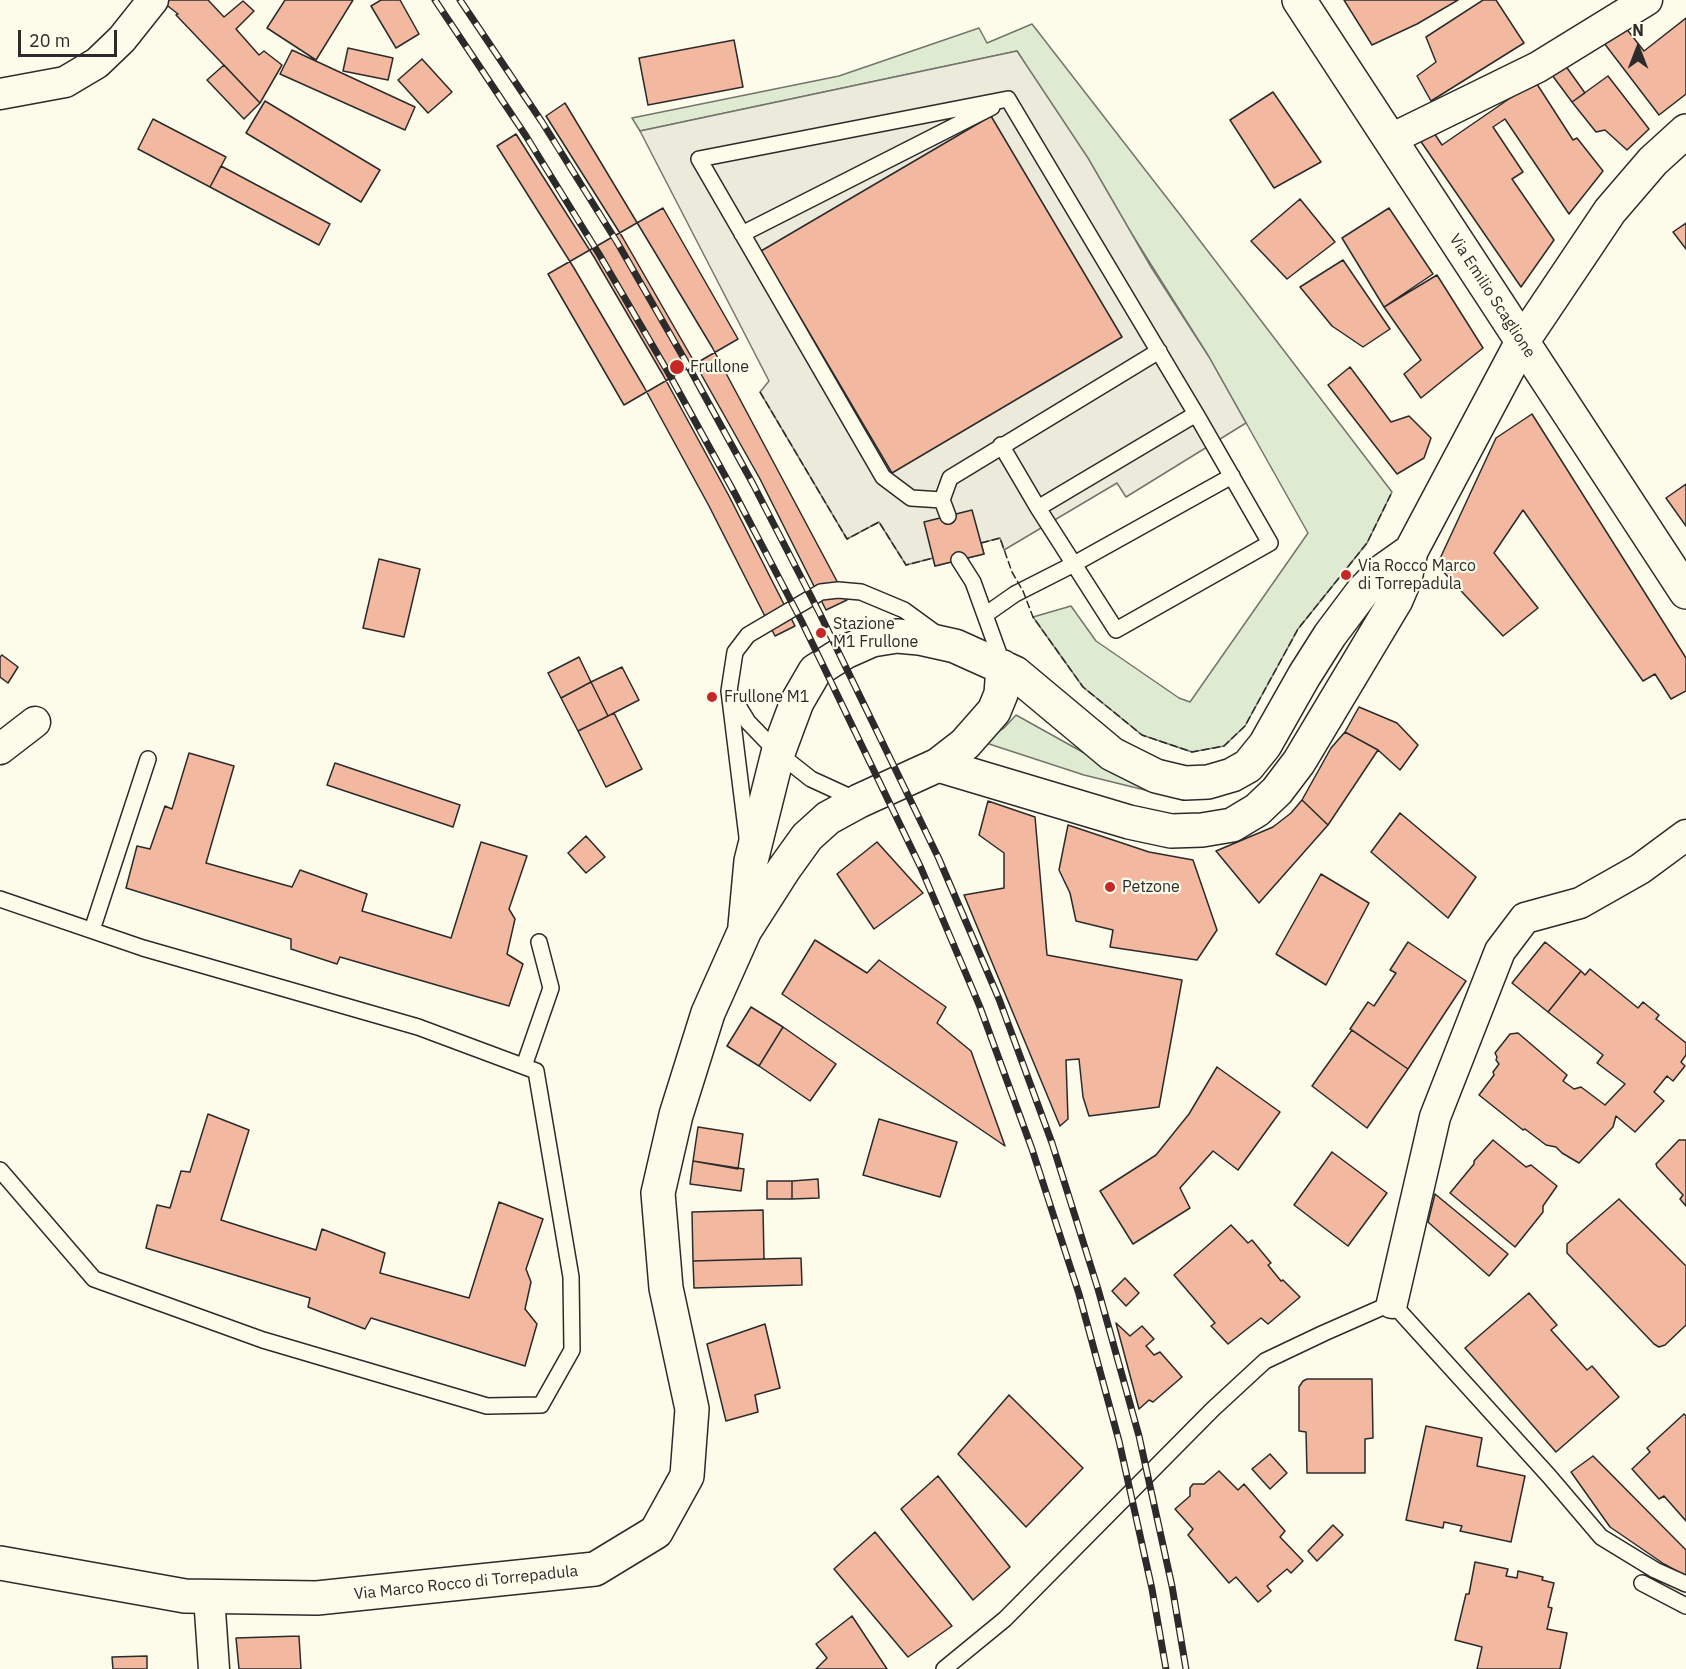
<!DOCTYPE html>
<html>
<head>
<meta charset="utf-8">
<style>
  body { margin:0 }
  #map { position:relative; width:1686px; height:1669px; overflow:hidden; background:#fdfbea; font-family:"IBM Plex Sans",sans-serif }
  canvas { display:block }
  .north { position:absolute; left:1608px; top:18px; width:60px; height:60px; -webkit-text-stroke:4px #fdfbea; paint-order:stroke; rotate:0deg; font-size:16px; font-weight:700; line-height:24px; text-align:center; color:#2b2b2b }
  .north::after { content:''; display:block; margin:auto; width:21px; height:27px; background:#2b2b2b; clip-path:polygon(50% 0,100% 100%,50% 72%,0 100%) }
  .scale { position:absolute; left:18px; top:30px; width:99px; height:27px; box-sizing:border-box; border:3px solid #2b2b2b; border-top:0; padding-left:8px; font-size:18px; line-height:21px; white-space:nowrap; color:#2b2b2b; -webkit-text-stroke:4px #fdfbea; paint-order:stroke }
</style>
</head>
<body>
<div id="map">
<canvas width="1686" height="1669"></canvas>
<div class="north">N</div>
<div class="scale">20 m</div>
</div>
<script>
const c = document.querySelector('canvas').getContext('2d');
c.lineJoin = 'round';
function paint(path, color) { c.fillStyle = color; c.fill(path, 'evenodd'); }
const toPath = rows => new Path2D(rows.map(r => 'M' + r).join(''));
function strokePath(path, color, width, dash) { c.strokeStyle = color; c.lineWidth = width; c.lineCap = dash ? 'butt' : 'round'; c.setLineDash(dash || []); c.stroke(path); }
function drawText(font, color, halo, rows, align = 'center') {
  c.font = font + ' "IBM Plex Sans",sans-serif'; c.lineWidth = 4.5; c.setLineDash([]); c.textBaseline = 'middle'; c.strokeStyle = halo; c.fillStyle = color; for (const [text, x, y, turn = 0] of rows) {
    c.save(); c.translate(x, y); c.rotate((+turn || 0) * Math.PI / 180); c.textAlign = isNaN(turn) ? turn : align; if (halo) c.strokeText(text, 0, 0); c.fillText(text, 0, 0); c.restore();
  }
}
const green = toPath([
  [1032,24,1181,216,1392,492,1367,543,1298,629,1245,726,1224,746,1192,752,1142,735,1083,687,1033,617,1071,606,1096,641,1179,698,1190,702,1308,533,1209,357,1017,51,640,131,632,118,839,76,979,28,987,43,1032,24],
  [1016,715,1122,774,1161,794,1084,775,983,742,1004,728,1016,715]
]);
const parking = toPath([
  [1017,51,1088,158,1151,267,1209,357,1246,423,1126,497,1117,483,1004,550,1000,538,981,543,984,554,935,566,933,558,906,565,879,522,847,539,760,392,769,381,640,131,1017,51]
]);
const building = toPath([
  [166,0,208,0,224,17,243,1,254,11,236,29,259,55,264,51,282,65,260,103,176,15,178,14,164,3,166,0],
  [285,0,353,0,316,60,267,28,285,0],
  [381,0,400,0,419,34,396,48,371,6,381,0],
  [1344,0,1458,0,1417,24,1372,45,1344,0],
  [1483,0,1496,0,1524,43,1431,101,1417,76,1436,62,1426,37,1483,0],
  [1686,18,1686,94,1659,115,1604,43,1625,27,1644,51,1686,18],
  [734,40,743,87,648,105,639,58,734,40],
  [348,48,393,58,388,80,343,71,348,48],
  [292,50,415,107,405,130,280,74,292,50],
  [422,59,452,92,428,113,398,80,422,59],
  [224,65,260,103,244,119,207,80,224,65],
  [1565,65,1585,93,1572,102,1552,75,1565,65],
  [1608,76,1649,129,1627,150,1605,130,1596,132,1572,102,1608,76],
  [1535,81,1573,140,1577,138,1603,171,1569,214,1505,119,1493,127,1523,172,1512,179,1554,240,1521,287,1415,133,1428,124,1442,145,1535,81],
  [1273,92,1321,162,1274,188,1230,120,1273,92],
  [265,101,380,170,361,202,246,133,265,101],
  [565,103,712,347,847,600,826,610,760,479,692,358,623,238,546,116,565,103],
  [991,116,1122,337,892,473,761,251,991,116],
  [153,119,226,157,210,187,138,149,153,119],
  [516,134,594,257,663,375,729,496,795,626,775,636,709,506,644,387,574,268,497,146,516,134],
  [221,166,330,224,319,245,210,187,221,166],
  [1300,199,1335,242,1287,279,1251,241,1300,199],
  [663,208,738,339,624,405,548,274,663,208],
  [1389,208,1433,274,1384,307,1342,238,1389,208],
  [1686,223,1686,249,1673,232,1686,223],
  [1343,260,1390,329,1363,347,1332,326,1300,287,1343,260],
  [1437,275,1483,348,1421,398,1404,374,1421,360,1384,307,1437,275],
  [1350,367,1391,422,1409,416,1431,438,1424,458,1397,474,1328,385,1350,367],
  [1532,414,1686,658,1686,691,1671,699,1655,674,1643,681,1523,510,1494,553,1538,608,1503,636,1437,565,1496,438,1532,414],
  [1686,484,1686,526,1666,498,1686,484],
  [972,510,984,554,935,566,924,522,972,510],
  [379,559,420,569,404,637,363,628,379,559],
  [2,655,18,667,8,683,0,677,0,657,2,655],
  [579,657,591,682,561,698,548,673,579,657],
  [622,667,639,700,608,716,591,682,622,667],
  [591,682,608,716,578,731,561,698,591,682],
  [1359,707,1397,723,1418,745,1400,770,1378,750,1345,732,1359,707],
  [614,713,642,769,606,787,578,731,614,713],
  [1345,732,1378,750,1328,825,1302,800,1331,748,1345,732],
  [189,753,234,766,206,863,292,887,300,870,367,894,362,911,451,938,481,842,527,856,509,909,515,919,507,954,523,964,509,1006,340,957,337,964,291,949,291,939,126,888,137,846,150,849,165,806,172,809,189,753],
  [335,763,460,805,453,827,327,785,335,763],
  [1302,800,1328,825,1259,903,1216,851,1273,827,1291,813,1302,800],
  [988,801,1035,817,1047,955,1182,980,1159,1107,1089,1116,1083,1097,1079,1059,1066,1060,1068,1119,1060,1126,964,895,1004,888,1004,853,979,835,988,801],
  [1400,813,1476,877,1448,918,1371,852,1400,813],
  [1068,825,1149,852,1193,860,1217,930,1197,960,1110,947,1113,930,1076,921,1070,893,1059,870,1068,825],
  [586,836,605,857,586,873,568,853,586,836],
  [877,842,923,893,874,929,837,874,877,842],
  [1321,874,1369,903,1326,985,1276,954,1321,874],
  [815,940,867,973,879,960,946,1007,937,1023,971,1051,1005,1146,782,994,815,940],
  [1408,942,1466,981,1408,1069,1350,1029,1368,1002,1374,1006,1396,973,1390,970,1408,942],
  [1545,942,1581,971,1548,1012,1512,983,1545,942],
  [1590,969,1638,1008,1643,1002,1659,1015,1656,1019,1686,1043,1686,1055,1681,1062,1685,1066,1673,1081,1667,1076,1654,1092,1664,1101,1635,1132,1616,1116,1613,1127,1579,1163,1562,1153,1556,1147,1546,1145,1525,1129,1523,1130,1479,1095,1494,1075,1493,1072,1499,1064,1496,1060,1497,1057,1495,1053,1510,1034,1518,1033,1567,1075,1563,1081,1574,1089,1581,1087,1605,1105,1625,1084,1597,1063,1603,1055,1548,1012,1581,971,1585,975,1590,969],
  [751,1007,783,1027,759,1066,727,1046,751,1007],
  [783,1027,836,1064,810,1101,759,1066,783,1027],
  [1352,1030,1408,1069,1367,1128,1312,1086,1352,1030],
  [1217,1067,1280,1112,1238,1170,1213,1151,1180,1188,1190,1208,1133,1244,1100,1191,1156,1155,1189,1114,1217,1067],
  [208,1114,249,1130,221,1220,316,1250,322,1229,385,1253,380,1273,469,1298,499,1202,543,1219,526,1269,531,1282,525,1309,537,1324,525,1366,371,1318,365,1329,308,1307,310,1298,146,1248,157,1205,170,1208,181,1171,190,1172,208,1114],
  [879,1119,957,1142,940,1197,863,1175,879,1119],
  [698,1127,743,1134,738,1169,693,1161,698,1127],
  [1493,1140,1526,1167,1531,1165,1557,1186,1543,1206,1543,1212,1515,1247,1450,1193,1474,1164,1474,1161,1493,1140],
  [1679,1140,1686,1140,1686,1206,1680,1199,1683,1195,1657,1167,1656,1164,1679,1140],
  [1332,1152,1387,1193,1348,1246,1294,1205,1332,1152],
  [693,1161,744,1169,741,1191,690,1184,693,1161],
  [818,1179,819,1198,792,1199,792,1181,818,1179],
  [767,1181,792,1181,792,1199,767,1199,767,1181],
  [1435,1194,1508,1254,1489,1276,1428,1222,1435,1194],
  [1619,1199,1686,1266,1686,1325,1665,1345,1659,1347,1654,1344,1567,1253,1567,1244,1619,1199],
  [763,1210,764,1259,693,1261,692,1212,763,1210],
  [1231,1225,1248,1243,1252,1240,1271,1263,1268,1265,1281,1281,1283,1280,1300,1297,1268,1324,1261,1318,1228,1344,1211,1326,1215,1323,1174,1275,1231,1225],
  [801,1258,802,1285,694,1288,693,1261,801,1258],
  [1125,1278,1139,1293,1126,1306,1112,1291,1125,1278],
  [1529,1293,1557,1325,1551,1330,1587,1370,1592,1366,1619,1397,1556,1452,1465,1348,1529,1293],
  [1116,1323,1130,1336,1142,1326,1154,1339,1146,1346,1154,1355,1160,1352,1182,1377,1153,1402,1149,1400,1139,1409,1116,1323],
  [765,1324,780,1388,755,1395,758,1412,726,1421,707,1344,765,1324],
  [1307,1379,1372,1379,1373,1438,1365,1439,1365,1473,1307,1473,1306,1432,1299,1431,1299,1387,1303,1381,1307,1379],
  [1009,1395,1083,1468,1026,1527,958,1454,1009,1395],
  [1684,1414,1686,1416,1686,1521,1664,1496,1659,1499,1632,1469,1650,1452,1647,1448,1684,1414],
  [1426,1426,1482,1438,1477,1466,1525,1476,1511,1542,1460,1531,1462,1526,1444,1522,1443,1528,1406,1520,1426,1426],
  [1270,1454,1287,1473,1270,1489,1252,1469,1270,1454],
  [1593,1456,1686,1550,1686,1576,1664,1564,1610,1527,1571,1472,1593,1456],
  [1219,1471,1238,1490,1244,1484,1285,1531,1280,1537,1303,1561,1291,1573,1287,1569,1267,1586,1271,1591,1258,1602,1236,1577,1229,1583,1188,1535,1193,1529,1175,1509,1190,1496,1190,1488,1193,1484,1204,1484,1219,1471],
  [938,1476,1010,1567,973,1600,901,1509,938,1476],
  [1333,1525,1343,1535,1317,1561,1308,1551,1333,1525],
  [875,1532,952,1626,908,1657,834,1569,875,1532],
  [1475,1562,1508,1569,1506,1576,1517,1578,1518,1571,1543,1577,1542,1580,1554,1583,1548,1607,1552,1608,1547,1629,1567,1633,1560,1669,1477,1669,1482,1647,1455,1640,1466,1594,1469,1594,1475,1562],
  [852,1616,887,1669,816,1669,827,1658,816,1644,852,1616],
  [299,1636,301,1669,239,1669,236,1638,299,1636],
  [147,1656,147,1669,113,1669,112,1657,147,1656]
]);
const service = toPath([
  [742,234,992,107],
  [942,500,911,498,883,477,699,159,1008,99,1196,414,1038,508,1001,445],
  [1038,508,1116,630,1270,543,1196,414],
  [948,516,942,500,950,478,1159,351],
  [959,560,973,582,1003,665],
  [985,615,1015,594,1074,564,1232,476],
  [732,696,748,722,778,753,811,779,859,801],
  [747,837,729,691,735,652,748,635,821,592,838,590,861,592,904,610,937,634],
  [0,899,143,948,418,1027,536,1071,571,1277,572,1350,541,1405,487,1406,263,1340,94,1279,0,1170],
  [92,930,148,759],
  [524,1066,551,988,539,942],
  [1642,1583,1686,1606],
  [944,1669,1005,1619,1213,1409,1265,1361,1324,1333,1392,1303,1549,1476,1601,1537,1655,1570,1686,1584]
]);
const minor = toPath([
  [0,94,65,82,97,63,122,39,153,0],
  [1391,139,1538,67,1647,0],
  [0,749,35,722],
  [1392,1303,1435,1117,1500,951,1525,918,1580,903,1640,869,1686,835],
  [209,1596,214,1669]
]);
const secondary = toPath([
  [1299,0,1686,592],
  [938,765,965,744,994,711,1001,694,1003,667],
  [745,926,751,861,778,753,788,726,797,702,815,671,845,652,872,640,897,636,919,638,955,646,1015,673,1112,754,1156,776,1185,783,1208,782,1232,775,1248,766,1265,745,1304,676,1330,635,1363,591,1384,570,1411,551],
  [0,1563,185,1596,317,1598,595,1569,656,1532,687,1476,692,1409,666,1288,658,1193,676,1115,708,1013,745,930,784,869,807,837,828,818,859,801,938,765,1129,822,1171,831,1202,830,1232,825,1257,810,1277,791,1299,762,1396,600,1405,579,1411,551,1522,342,1610,211,1653,161,1686,131]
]);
const rail = toPath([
  [435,0,526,136,599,254,668,372,734,492,802,622,921,868,980,1007,1032,1149,1079,1294,1119,1441,1152,1589,1166,1669],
  [460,0,542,122,617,242,686,362,753,484,820,614,939,859,999,999,1052,1143,1098,1289,1139,1436,1172,1586,1186,1669]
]);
const fence = toPath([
  [760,392,847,539,879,522,906,565,933,558],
  [981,543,1000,538,1012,572,1023,591,1033,617,1083,687,1142,735,1192,752,1224,746,1245,726,1298,629,1367,543,1392,492]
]);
const markers = [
  [677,367,8,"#c62828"],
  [1346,575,6,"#c62828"],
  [821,633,6,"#c62828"],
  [712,697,6,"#c62828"],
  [1110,887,6,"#c62828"]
];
const streetNames = [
  ["Via Emilio Scaglione",1492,296,57],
  ["Via Marco Rocco di Torrepadula",466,1583,-6]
];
const poiNames = [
  ["Frullone",690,367],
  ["Via Rocco Marco",1358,566],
  ["di Torrepadula",1358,584],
  ["Stazione",833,624],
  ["M1 Frullone",833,642],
  ["Frullone M1",724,697],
  ["Petzone",1122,887]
];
paint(green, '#deebd1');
strokePath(green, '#74746e', 1.5);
paint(parking, '#eceadb');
strokePath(parking, '#74746e', 1.5);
paint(building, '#f2b8a0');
strokePath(building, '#2b2b2b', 1.5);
strokePath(service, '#2b2b2b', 18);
strokePath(minor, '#2b2b2b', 33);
strokePath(secondary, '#2b2b2b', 36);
strokePath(service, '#fdfbea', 15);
strokePath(minor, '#fdfbea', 30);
strokePath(secondary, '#fdfbea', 33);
strokePath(rail, '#2b2b2b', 7);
strokePath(rail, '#fdfbea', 4.5, [14]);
strokePath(fence, '#2b2b2b', 1.5, [8, 3]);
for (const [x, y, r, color] of markers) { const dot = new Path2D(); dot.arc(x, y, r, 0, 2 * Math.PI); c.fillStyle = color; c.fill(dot); strokePath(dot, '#fdfbea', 2); }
drawText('16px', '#2b2b2b', '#fdfbea', streetNames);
drawText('16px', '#2b2b2b', '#fdfbea', poiNames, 'left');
</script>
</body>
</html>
